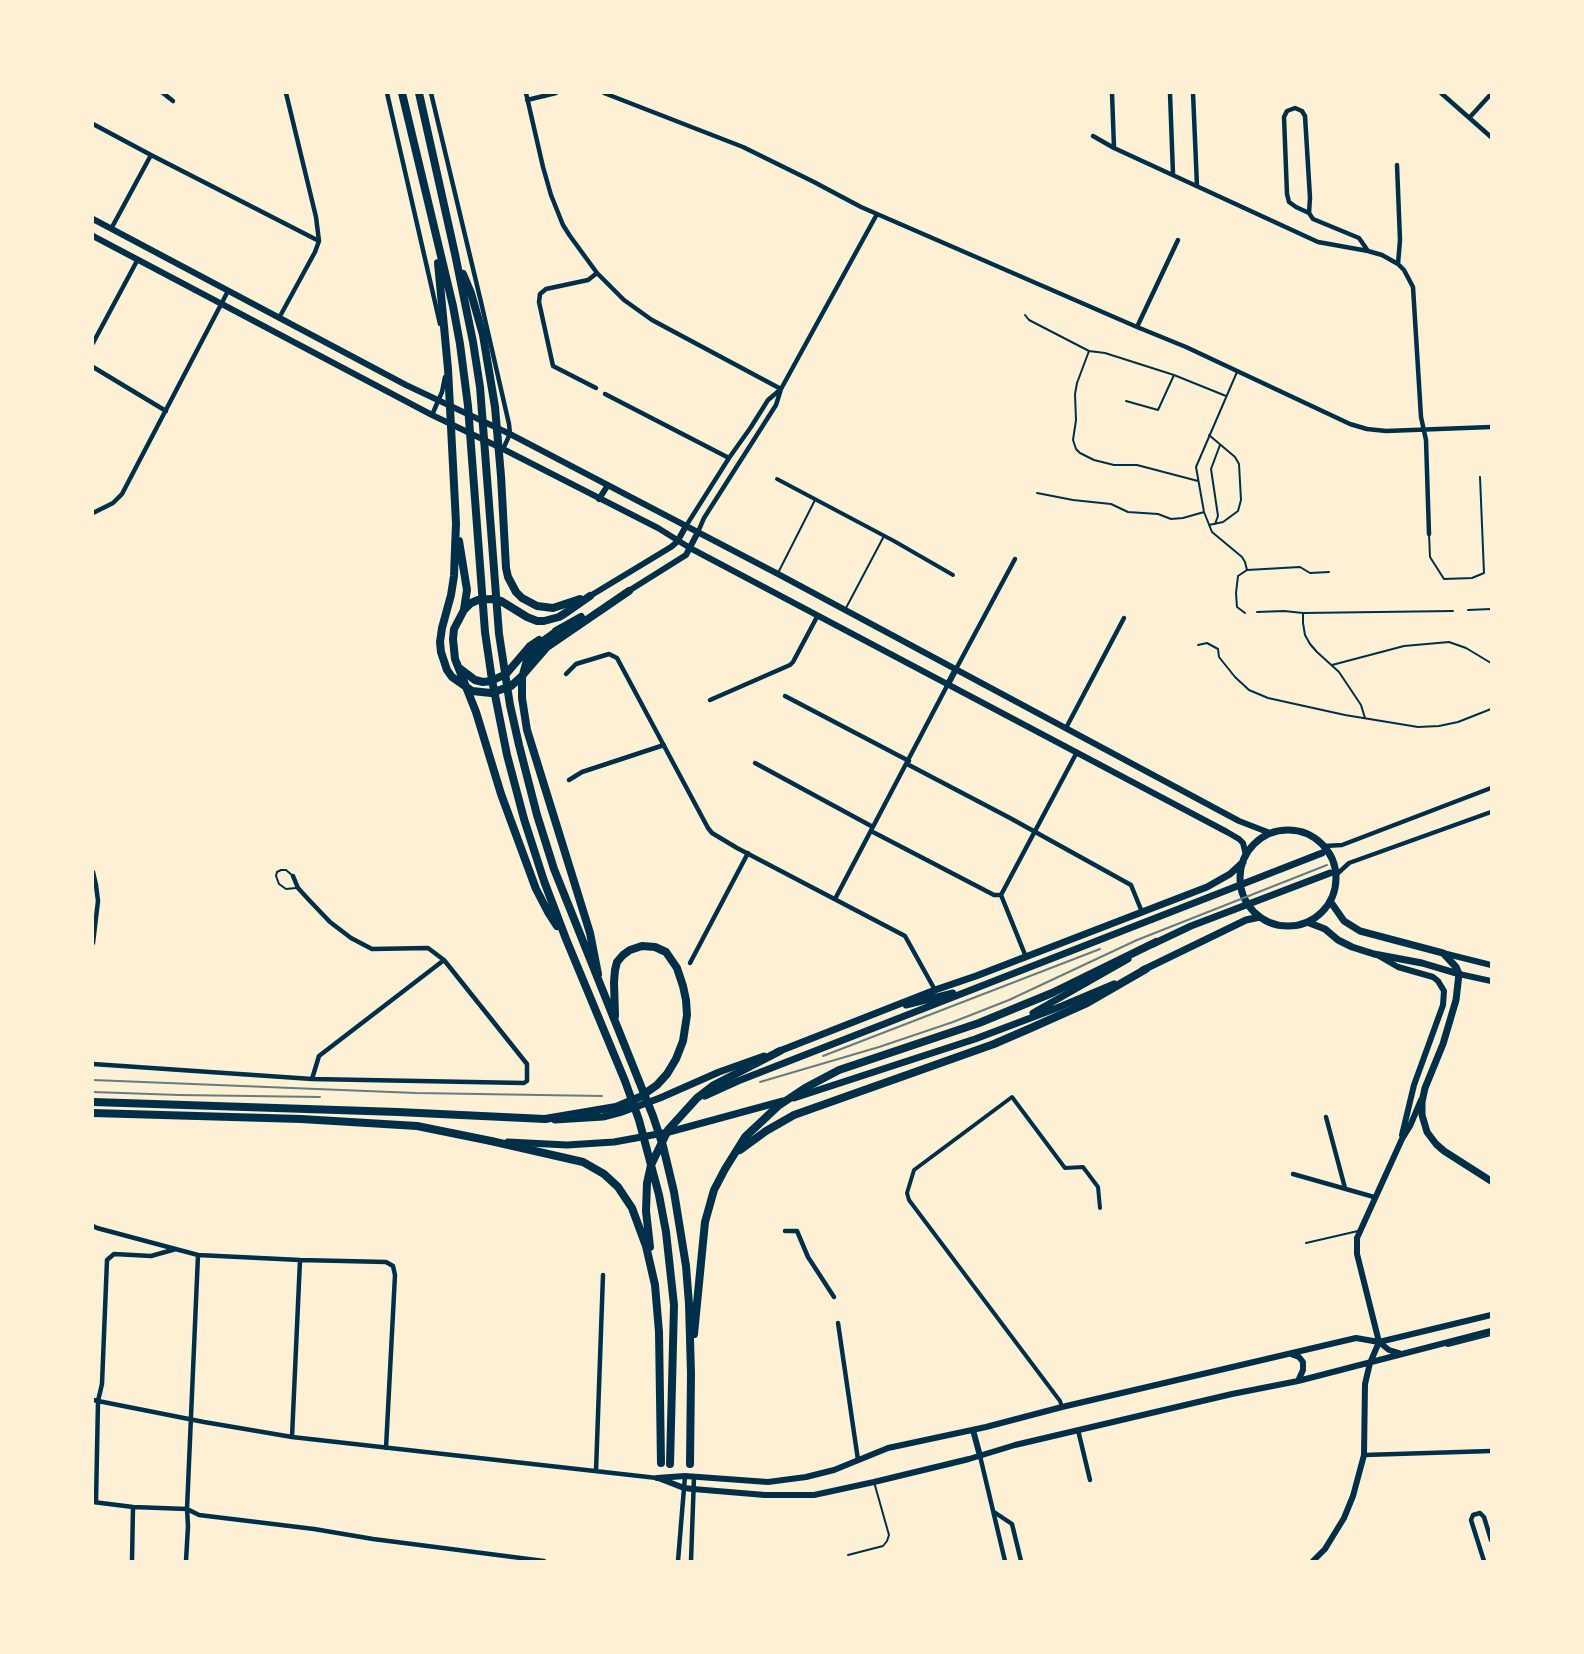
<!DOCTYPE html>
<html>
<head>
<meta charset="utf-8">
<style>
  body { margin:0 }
  #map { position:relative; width:1584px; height:1654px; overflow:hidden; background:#fdf0d5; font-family:Mulish,sans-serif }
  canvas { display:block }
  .frame { position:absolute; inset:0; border:94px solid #fdf0d5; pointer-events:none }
</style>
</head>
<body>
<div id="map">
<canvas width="1584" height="1654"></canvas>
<div class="frame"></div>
</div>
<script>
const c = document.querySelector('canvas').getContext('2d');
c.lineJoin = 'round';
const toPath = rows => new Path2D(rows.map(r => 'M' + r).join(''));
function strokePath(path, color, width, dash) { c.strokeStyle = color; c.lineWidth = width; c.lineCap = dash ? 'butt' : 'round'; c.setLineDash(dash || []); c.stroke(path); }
const service = toPath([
  [1025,315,1029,320,1089,351,1105,353,1174,375,1226,396],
  [1089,351,1077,383,1075,394,1076,420,1073,440,1076,449,1080,453,1094,460,1114,465,1137,465,1198,481],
  [1237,372,1196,467,1204,512,1212,532,1242,557,1245,562,1247,570,1238,576,1236,593,1237,607,1245,613],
  [1126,401,1158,410,1174,375],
  [1037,493,1073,500,1111,504,1128,512,1158,514,1171,519,1183,518,1204,512],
  [1215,524,1218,516,1211,469,1220,445],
  [1209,525,1223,522,1238,511,1241,500,1239,464,1235,457,1209,435],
  [1429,534,1430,557,1444,579,1472,578,1484,573,1480,477],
  [1247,570,1300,567,1310,573,1329,572],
  [778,573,815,500],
  [846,608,884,536],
  [1468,610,1491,609],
  [1257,612,1284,611,1303,613,1453,611],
  [1303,613,1303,623,1305,635,1310,644,1317,652,1339,672,1361,705,1365,718],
  [1198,645,1207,643,1218,649,1219,657,1235,677,1249,690,1268,698,1345,715,1418,727,1439,726,1458,722,1491,709],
  [1332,665,1404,646,1449,642,1466,648,1491,663],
  [293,876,286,870,281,870,277,872,276,876,279,884,286,889,296,888],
  [1306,1243,1358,1231],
  [1445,1345,1448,1346,1491,1335],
  [848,1555,883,1546,887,1541,889,1535,874,1482]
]);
const pedestrian = toPath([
  [777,479,894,541,953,575],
  [1062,1407,1060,1401,909,1200,907,1193,914,1170,1012,1097,1065,1168,1083,1167,1098,1187,1100,1208]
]);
const minor = toPath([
  [163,93,173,101],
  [387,93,440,324],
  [431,93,481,302,509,424,510,434,503,449],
  [526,93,543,167,551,195,563,225,570,236,597,273,624,300,652,320,781,389],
  [604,93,743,147,814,182,861,207,1137,327,1186,347,1350,424,1367,429,1386,431,1491,427],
  [1112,93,1114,148,1318,242,1368,251,1382,255,1398,264,1404,270,1413,287,1421,417,1426,440,1429,534],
  [1170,93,1173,174],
  [1193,93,1197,186],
  [1441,93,1491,137],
  [527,100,556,93],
  [1470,117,1491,94],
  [93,124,151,155,319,241],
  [1093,136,1114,148],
  [1397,165,1400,240,1398,264],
  [1309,213,1310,198,1305,116,1302,111,1295,108,1287,111,1284,117,1287,194,1289,202,1296,207,1309,213,1313,219,1359,238,1368,251],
  [111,229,151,155],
  [279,318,315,252,319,241,316,217,286,93],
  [1137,327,1178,240],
  [93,343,138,259],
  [93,367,166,411],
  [596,388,553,366,539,302,540,294,546,289,588,280,597,273],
  [605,394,729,458],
  [432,415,442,392,445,377],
  [93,513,113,503,122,494,228,291],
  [686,526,729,458,751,427,768,400,781,389],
  [698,532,704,518,776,405,781,389,877,214],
  [956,669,1015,559],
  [566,674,576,664,609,654,617,658,708,828,712,833,737,848,905,936,935,990],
  [785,696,909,761],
  [710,700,790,665,793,662,818,615],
  [1066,728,1124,618],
  [755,763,873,827],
  [907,764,1010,818,1131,885,1142,912],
  [569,780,582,772,664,745],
  [871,831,994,895,1001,895],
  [1325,846,1342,845,1491,788],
  [93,872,96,885,98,901,93,943],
  [1336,875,1349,863,1491,812],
  [835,899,948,684],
  [1026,957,1001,895,1077,752],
  [690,963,748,853],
  [93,1064,312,1079,524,1083,527,1081,527,1064,444,960,428,948,372,949,351,938,330,922,309,900,298,888,293,876],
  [312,1079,319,1056,444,960],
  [1326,1117,1345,1188],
  [1293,1174,1374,1197],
  [93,1226,97,1228,198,1255,300,1260,386,1262,393,1266,395,1275,386,1448],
  [785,1231,797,1231,808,1257,834,1297],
  [838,1323,858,1460],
  [93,1400,204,1422,292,1437,657,1478],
  [1078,1430,1090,1480],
  [292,1437,300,1260],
  [1364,1455,1491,1451],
  [980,1456,1005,1561],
  [596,1471,603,1275],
  [93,1502,133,1507,187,1509,199,1515,314,1529,373,1539,544,1561],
  [96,1502,98,1401,102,1384,107,1260,114,1254,151,1256,176,1249],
  [994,1512,1012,1524,1021,1561],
  [132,1561,133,1507],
  [186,1561,188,1526,187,1509,198,1255],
  [678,1561,685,1476],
  [691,1561,694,1477],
  [1484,1561,1471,1520,1473,1515,1480,1513,1484,1517,1491,1540]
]);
const tertiary = toPath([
  [93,219,406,385,510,434,778,574,1239,821,1270,833],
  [93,236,432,415,503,449,658,528,690,548,1227,832,1239,839,1243,843,1246,855],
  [599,499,608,485],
  [627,592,686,555,698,532],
  [590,596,671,547,677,542,686,526],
  [948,684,956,669],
  [1443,953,1491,965],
  [1379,956,1398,967,1433,977,1438,981,1444,991,1443,1005,1414,1085,1402,1135],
  [1459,974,1491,981],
  [1379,1342,1389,1350,1399,1353],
  [1291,1354,1299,1357,1303,1362,1303,1370,1298,1381],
  [973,1430,980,1456],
  [657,1478,685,1476,768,1482,806,1477,834,1470,888,1448,986,1427,1062,1407,1356,1338,1379,1342,1491,1315],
  [661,1479,684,1488,693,1489,765,1495,814,1495,874,1482,969,1459,1015,1445,1232,1394,1298,1381,1491,1331],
  [1313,1561,1325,1549,1344,1518,1353,1496,1364,1455,1365,1384,1370,1363,1379,1342,1357,1254,1357,1238,1402,1139,1410,1126,1421,1100]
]);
const secondary = toPath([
  '1240 878a48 48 0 1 1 96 0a48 48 0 1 1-96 0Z',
  [1330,901,1344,921,1360,931,1443,953,1456,967,1459,974,1456,1000,1443,1044,1425,1088,1422,1102,1422,1115,1427,1132,1436,1144,1444,1151,1491,1181],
  [1307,922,1325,929,1338,940,1352,947,1374,954,1422,963,1459,974],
  [1153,944,1191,926,1330,873],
  [1143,970,1246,920,1260,917],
  [906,1005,953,993],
  [1033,1013,1128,959],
  [777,1052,935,990,976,976,1207,887,1230,874,1243,862],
  [705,1096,738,1081,1322,853],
  [794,1098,975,1039,1057,1008,1114,984],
  [555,1120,603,1117,622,1112,660,1098,719,1072,764,1056],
  [508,1142,567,1145,614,1142,669,1132,783,1101]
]);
const primary = toPath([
  [93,1102,398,1112,545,1119],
  [93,1113,301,1119,417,1126,491,1141]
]);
const motorway = toPath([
  [402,93,453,306,460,344,468,406,485,632,492,680,507,755,524,819,544,881,566,939,625,1081,639,1120,659,1195,666,1232,674,1305,670,1464],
  [419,93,455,254,473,342,480,387,499,634,510,705,519,745,537,815,554,869,653,1116,663,1146,674,1192,686,1266,689,1304,691,1373,690,1464],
  [438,263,448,369,456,523,454,576,451,595,442,628,440,642,441,652,447,670,452,677,472,691,491,693,511,686,521,677,547,647,629,591],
  [463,274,471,293,483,335,495,407,501,476,506,568,508,577,516,592,522,598,537,606,553,608,580,599],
  [459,541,467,590,464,609],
  [560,629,539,644,527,660,522,678,522,698,527,730,590,933,598,974],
  [556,631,581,617],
  [459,668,475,680,483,682,491,681,506,674,530,646,539,640],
  [557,926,548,912,536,889,501,794,476,712,455,659,453,639,454,629,464,610,471,603,478,600,492,599,501,601,527,617,537,621,544,621,559,617,567,612,590,596],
  [545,1119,616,1107,640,1097,657,1085,667,1074,676,1059,683,1041,687,1015,686,1000,683,986,677,968,666,952,655,947,642,946,630,950,623,955,617,962,615,970,614,982,615,1016],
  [491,1141,583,1162,604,1174,618,1187,632,1208,646,1246,655,1285,659,1332,661,1463],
  [740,1150,766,1131,794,1115,994,1044,1031,1028,1087,1003,1146,969],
  [650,1247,646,1211,647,1183,651,1165,668,1130,697,1098,714,1085,780,1051],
  [694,1334,705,1222,714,1190,725,1169,745,1137,778,1106,805,1088,839,1070,979,1023,1052,993,1156,942]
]);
const rail = toPath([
  [823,1056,1100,949],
  [93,1080,416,1093,602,1096],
  [760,1082,879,1047,953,1022,1009,1000,1137,940,1327,865],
  [93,1092,179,1095,320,1097]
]);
strokePath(service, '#003049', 2);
strokePath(pedestrian, '#003049', 4);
strokePath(minor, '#003049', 4.5);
strokePath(tertiary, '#003049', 6);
strokePath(secondary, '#003049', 7);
strokePath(primary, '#003049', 8);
strokePath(motorway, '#003049', 8);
strokePath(rail, '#657d81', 2);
</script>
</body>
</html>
